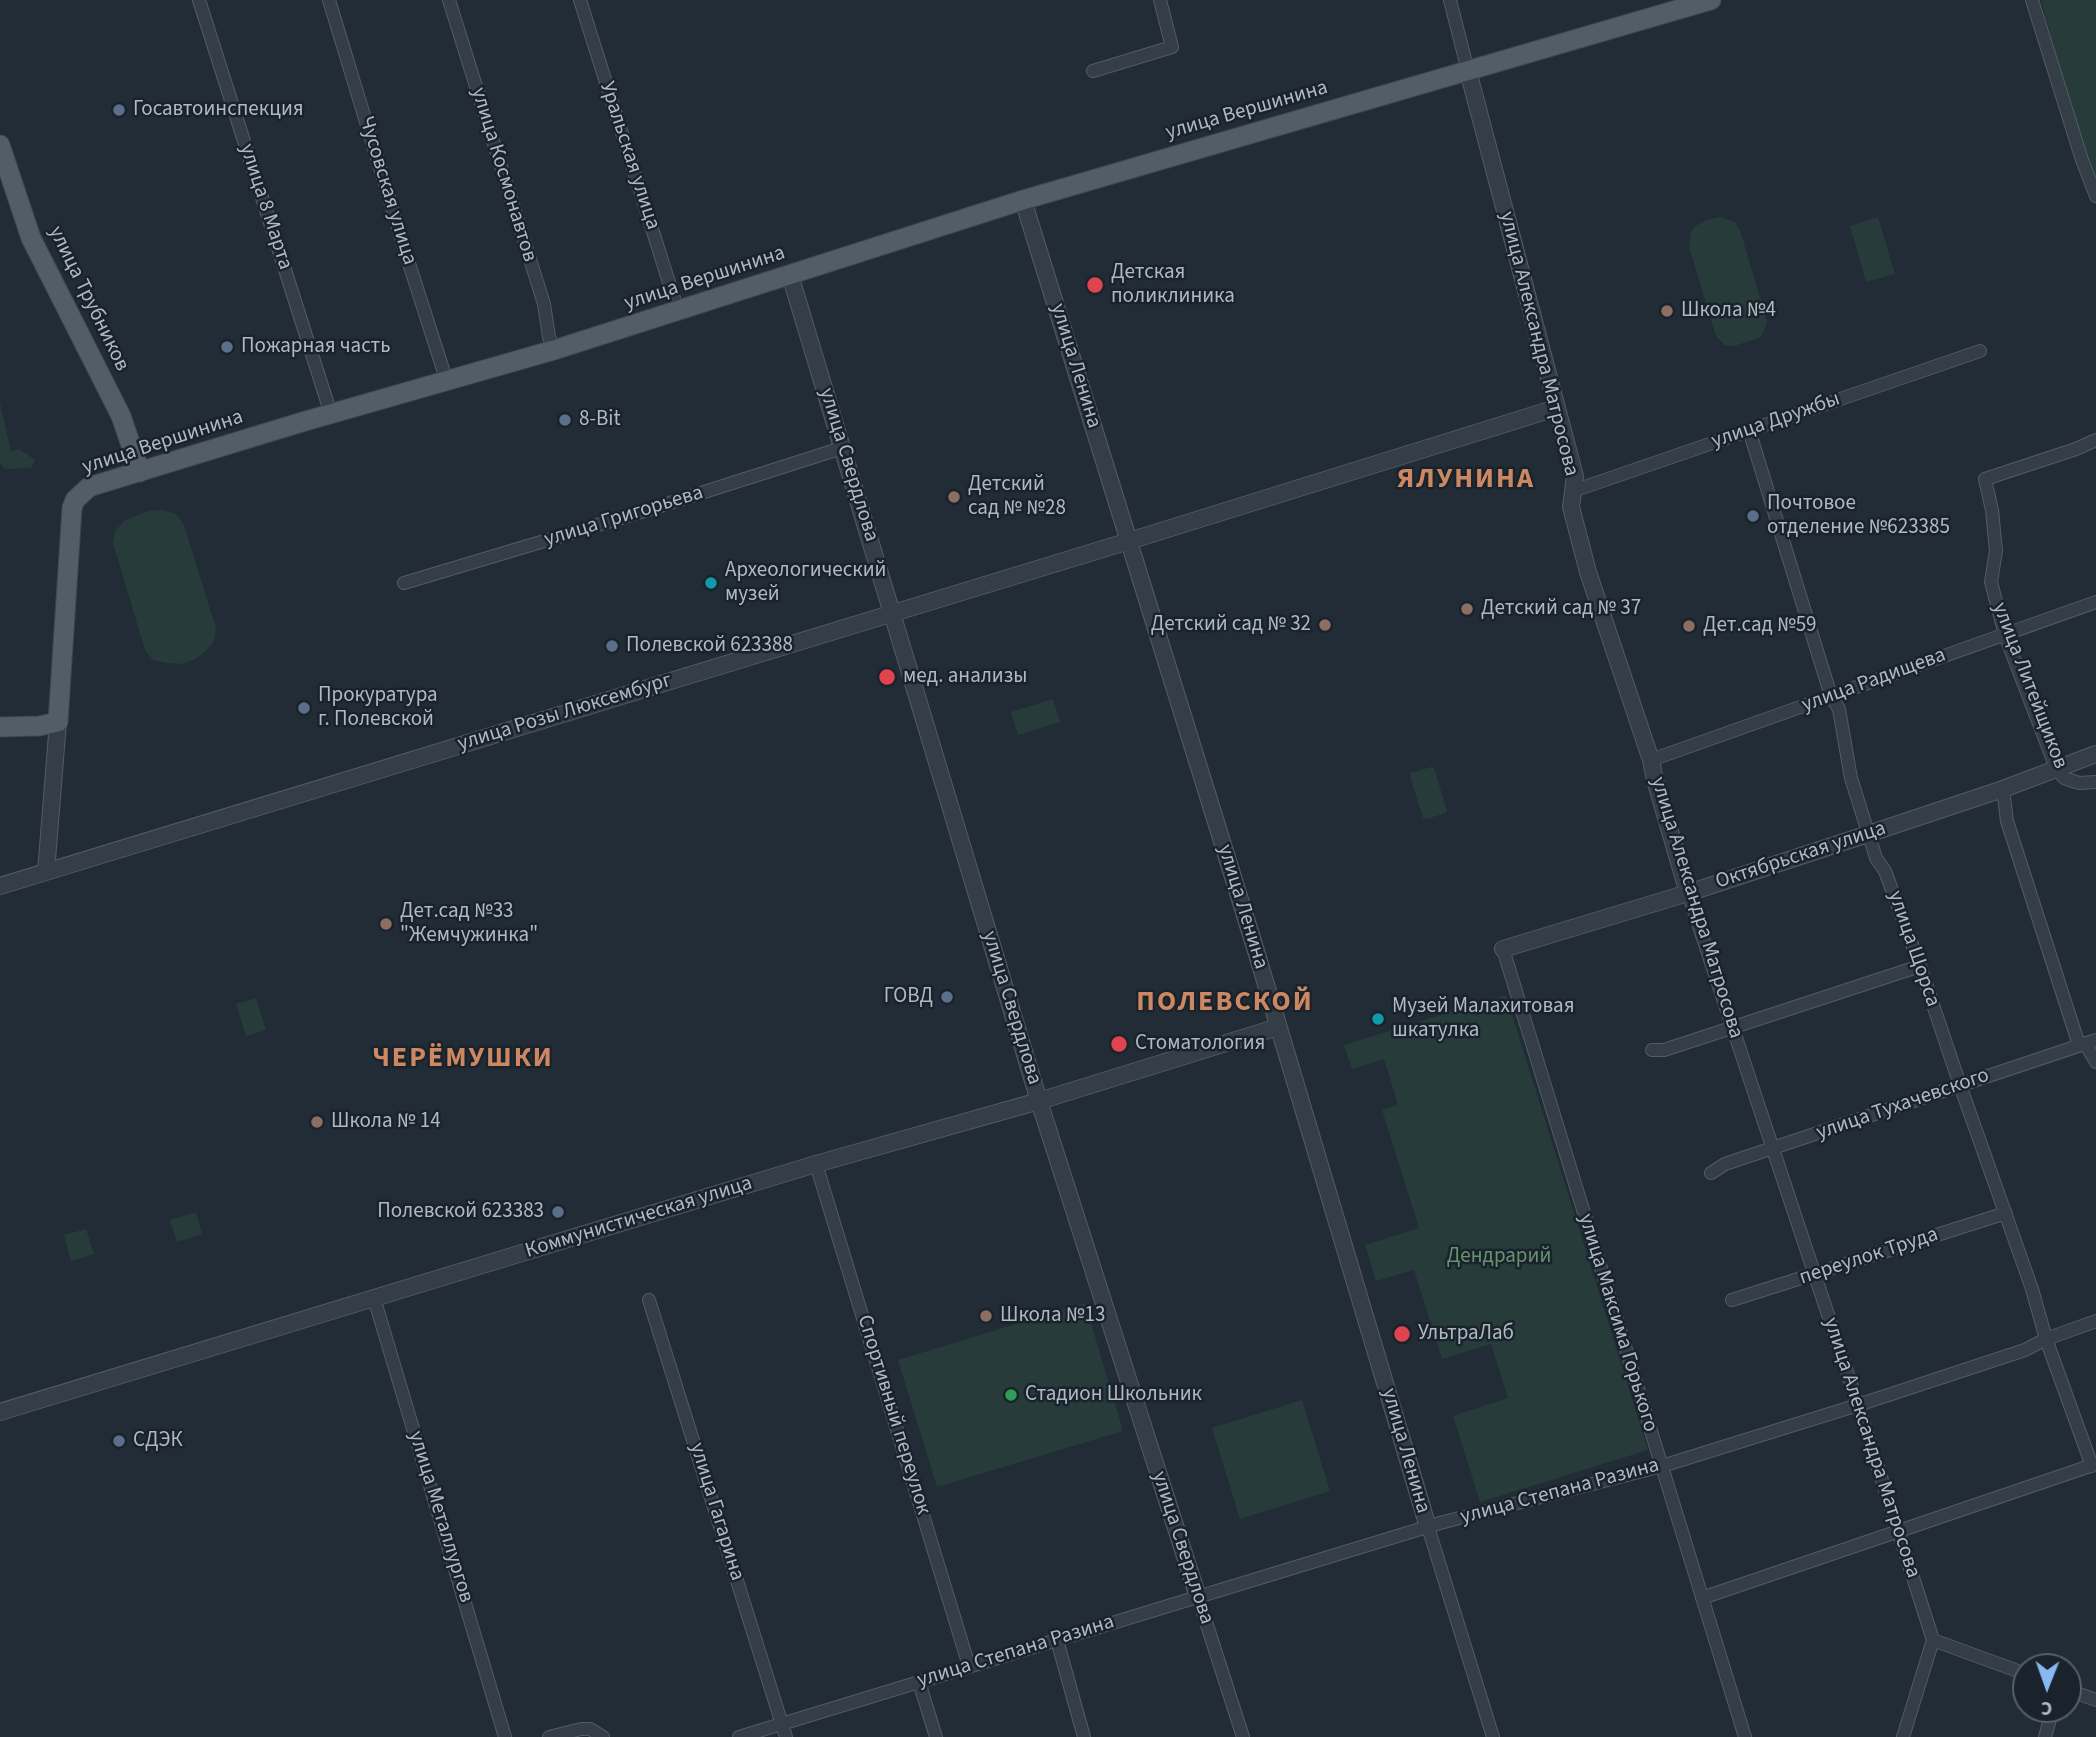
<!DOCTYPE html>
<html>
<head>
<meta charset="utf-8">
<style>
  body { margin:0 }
  #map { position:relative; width:2096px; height:1737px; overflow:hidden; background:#222c36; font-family:"Source Sans 3",sans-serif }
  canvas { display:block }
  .north { position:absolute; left:2012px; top:1653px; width:70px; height:70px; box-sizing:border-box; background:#1a232c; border:2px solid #565f69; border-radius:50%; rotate:181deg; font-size:19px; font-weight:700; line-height:28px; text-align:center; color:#afb9c4 }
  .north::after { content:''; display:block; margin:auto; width:24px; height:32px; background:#87b8f1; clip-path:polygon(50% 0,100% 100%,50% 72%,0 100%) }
</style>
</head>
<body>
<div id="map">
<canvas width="2096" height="1737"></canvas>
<div class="north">С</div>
</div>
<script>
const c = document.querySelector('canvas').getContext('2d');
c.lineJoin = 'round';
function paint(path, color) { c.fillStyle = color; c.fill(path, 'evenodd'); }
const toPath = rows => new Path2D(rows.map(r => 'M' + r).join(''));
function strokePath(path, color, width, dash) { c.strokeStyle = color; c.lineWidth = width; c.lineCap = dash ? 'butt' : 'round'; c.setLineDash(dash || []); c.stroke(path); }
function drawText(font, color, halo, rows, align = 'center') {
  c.font = font + ' "Source Sans 3",sans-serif'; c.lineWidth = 5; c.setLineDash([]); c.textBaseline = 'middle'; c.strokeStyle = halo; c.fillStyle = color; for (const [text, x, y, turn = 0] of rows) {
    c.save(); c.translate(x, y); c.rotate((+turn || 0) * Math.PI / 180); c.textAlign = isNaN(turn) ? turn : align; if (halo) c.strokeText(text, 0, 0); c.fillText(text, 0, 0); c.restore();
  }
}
const green = toPath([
  [2041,0,2096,0,2096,183,2059,66],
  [1721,217,1735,222,1741,233,1767,322,1763,333,1759,338,1734,346,1725,345,1716,336,1689,247,1691,233,1694,227,1706,220],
  [1878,217,1895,274,1866,282,1850,226],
  [0,403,11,452,19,449,35,460,31,468,5,469,0,463],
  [163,510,176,514,184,525,216,628,214,641,206,651,194,660,181,664,166,663,153,660,145,650,113,543,115,531,124,521,148,511],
  [1053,699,1060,722,1018,735,1011,712],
  [1431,767,1434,768,1447,811,1445,813,1427,819,1423,818,1410,776,1411,773],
  [1506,995,1648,1450,1480,1502,1453,1416,1508,1398,1491,1344,1442,1359,1414,1270,1376,1281,1365,1245,1419,1228,1382,1110,1398,1105,1384,1059,1352,1069,1344,1045],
  [256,998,266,1030,246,1036,236,1004],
  [196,1212,202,1234,177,1242,170,1220],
  [86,1229,94,1254,71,1261,64,1235],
  [1085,1303,1123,1431,937,1487,898,1360],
  [1302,1400,1330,1491,1240,1519,1212,1428]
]);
const minor = toPath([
  [199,0,331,414],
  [329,0,407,257,447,382],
  [449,0,544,304,549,337,554,350],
  [580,0,678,311],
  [1450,0,1468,71],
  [2032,0,2082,160,2096,196],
  [1093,71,1172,47,1160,0],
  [1749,430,1831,696,1839,709,1851,778,1876,858,1885,871,1920,966,1960,1085,2032,1289,2046,1339,2092,1466],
  [2096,440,2076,449,1985,479,1992,510,1996,551,1991,582,2005,635,2056,768,2064,778,2079,783,2096,782],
  [1573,491,1980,351],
  [404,583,651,509,842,448],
  [1651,760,2096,602],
  [2003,789,2007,821,2079,1045],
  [1688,893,1858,1405,1933,1640,1903,1737],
  [1503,949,1745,1737],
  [2085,1043,2096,1062],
  [1652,1050,1664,1050,1920,966],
  [816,1164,969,1666],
  [1711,1173,1725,1164,2096,1040],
  [374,1298,505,1737],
  [649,1300,786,1737],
  [1732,1300,2006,1213],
  [1428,1527,1493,1737],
  [1198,1597,1243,1737],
  [1702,1598,2096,1464],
  [1057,1640,1084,1737],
  [1933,1640,2026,1674],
  [919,1682,936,1737],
  [2068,1690,2096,1700],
  [549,1737,581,1729,590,1729,603,1737],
  [739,1737,1440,1523,1662,1466,1858,1405,2025,1350,2046,1339,2096,1321],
  [2045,1737,2053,1709]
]);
const tertiary = toPath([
  [1468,71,1575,476,1571,507,1588,572,1651,760,1655,780,1688,893],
  [1023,200,1256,951,1428,1527],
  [790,275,1039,1101,1198,1597],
  [46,872,58,722],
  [0,886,1129,541,1556,408],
  [1503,949,1688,893,1868,834,2003,789,2096,754],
  [0,1412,581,1235,816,1164,1039,1101,1278,1027]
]);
const primary = toPath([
  [0,145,31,238,121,416,140,472],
  [0,727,39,726,58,722,72,508,75,500,89,487,302,422,554,350,1023,200,1711,0]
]);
const markers = [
  [119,110,7,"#5c6f8a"],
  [1095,285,9,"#e0444e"],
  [1667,311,7,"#8d6e63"],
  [227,347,7,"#5c6f8a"],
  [565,420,7,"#5c6f8a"],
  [954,497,7,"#8d6e63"],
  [1753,516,7,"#5c6f8a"],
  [711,583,7,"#0f9aa8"],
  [1467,609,7,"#8d6e63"],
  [1325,625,7,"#8d6e63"],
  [1689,626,7,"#8d6e63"],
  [612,646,7,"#5c6f8a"],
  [887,677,9,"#e0444e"],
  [304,708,7,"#5c6f8a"],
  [386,924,7,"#8d6e63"],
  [947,997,7,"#5c6f8a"],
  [1378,1019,7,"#0f9aa8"],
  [1119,1044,9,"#e0444e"],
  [317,1122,7,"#8d6e63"],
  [558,1212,7,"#5c6f8a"],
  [986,1316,7,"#8d6e63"],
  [1402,1334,9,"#e0444e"],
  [1011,1395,7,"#2e9e5b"],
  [119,1441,7,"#5c6f8a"]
];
const poiNames = [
  ["Госавтоинспекция",133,110],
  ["Детская",1111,273],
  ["поликлиника",1111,297],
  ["Школа №4",1681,311],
  ["Пожарная часть",241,347],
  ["8-Bit",579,420],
  ["Детский",968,485],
  ["сад № №28",968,509],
  ["Почтовое",1767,504],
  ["отделение №623385",1767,528],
  ["Археологический",725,571],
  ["музей",725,595],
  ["Детский сад № 37",1481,609],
  ["Детский сад № 32",1311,625,"right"],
  ["Дет.сад №59",1703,626],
  ["Полевской 623388",626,646],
  ["мед. анализы",903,677],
  ["Прокуратура",318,696],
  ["г. Полевской",318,720],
  ["Дет.сад №33",400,912],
  ["\"Жемчужинка\"",400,936],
  ["ГОВД",933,997,"right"],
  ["Музей Малахитовая",1392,1007],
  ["шкатулка",1392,1031],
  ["Стоматология",1135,1044],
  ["Школа № 14",331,1122],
  ["Полевской 623383",544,1212,"right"],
  ["Школа №13",1000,1316],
  ["УльтраЛаб",1418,1334],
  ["Стадион Школьник",1025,1395],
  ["СДЭК",133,1441]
];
const streetNames = [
  ["улица Вершинина",1247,111,-16],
  ["Уральская улица",629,156,72],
  ["улица Космонавтов",503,175,73],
  ["Чусовская улица",387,191,73],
  ["улица 8 Марта",265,207,72],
  ["улица Вершинина",705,279,-18],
  ["улица Трубников",88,299,64],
  ["улица Александра Матросова",1538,344,76],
  ["улица Ленина",1075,366,73],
  ["улица Дружбы",1776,421,-19],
  ["улица Вершинина",163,443,-18],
  ["улица Свердлова",848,465,73],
  ["улица Григорьева",624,517,-17],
  ["улица Радищева",1874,681,-20],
  ["улица Литейщиков",2029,686,69],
  ["улица Розы Люксембург",565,713,-17],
  ["Октябрьская улица",1801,856,-18],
  ["улица Ленина",1242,907,73],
  ["улица Александра Матросова",1696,908,73],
  ["улица Щорса",1913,949,71],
  ["улица Свердлова",1011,1008,73],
  ["улица Тухачевского",1903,1105,-19],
  ["Коммунистическая улица",639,1218,-17],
  ["переулок Труда",1869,1257,-18],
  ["улица Максима Горького",1617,1323,73],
  ["Спортивный переулок",893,1415,73],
  ["улица Александра Матросова",1871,1448,72],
  ["улица Ленина",1405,1451,74],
  ["улица Степана Разина",1560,1492,-15],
  ["улица Гагарина",716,1512,73],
  ["улица Металлургов",440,1517,73],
  ["улица Свердлова",1182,1548,72],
  ["улица Степана Разина",1016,1652,-17]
];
const parkNames = [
  ["Дендрарий",1499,1257]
];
const districtNames = [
  ["ЯЛУНИНА",1466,481],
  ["ПОЛЕВСКОЙ",1225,1004],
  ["ЧЕРЁМУШКИ",463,1060]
];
paint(green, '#273b3a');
strokePath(minor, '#525c65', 14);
strokePath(tertiary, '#525c65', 18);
strokePath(primary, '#3e4751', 21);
strokePath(minor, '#353e47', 12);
strokePath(tertiary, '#353e47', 16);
strokePath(primary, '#535d67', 19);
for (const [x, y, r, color] of markers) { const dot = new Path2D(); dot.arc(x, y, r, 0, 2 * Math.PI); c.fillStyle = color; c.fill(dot); strokePath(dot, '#1a232c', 2.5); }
drawText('21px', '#afb9c4', '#1a232c', poiNames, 'left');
drawText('21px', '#afb9c4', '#1a232c', streetNames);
drawText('21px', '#68936f', '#1a232c', parkNames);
c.letterSpacing = '2px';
drawText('bold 28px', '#cc8862', '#1a232c', districtNames);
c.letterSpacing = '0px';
</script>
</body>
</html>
